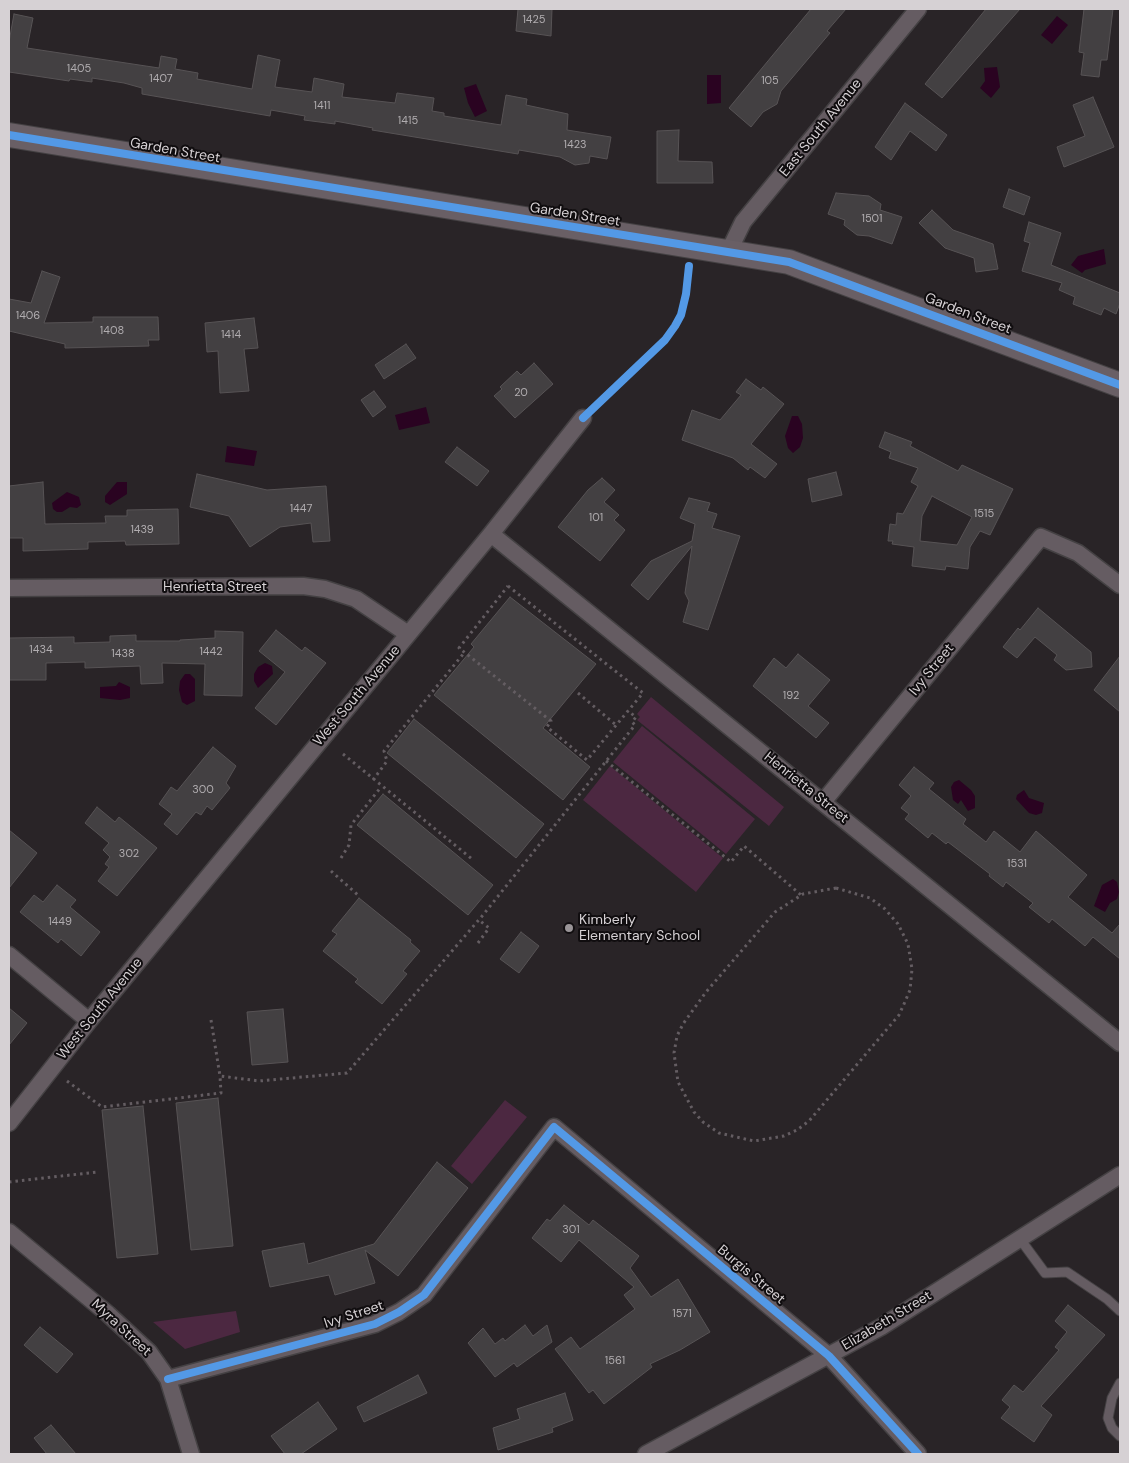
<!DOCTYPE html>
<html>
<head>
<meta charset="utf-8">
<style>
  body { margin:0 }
  #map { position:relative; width:1129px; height:1463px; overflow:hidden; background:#292427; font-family:"DM Sans",sans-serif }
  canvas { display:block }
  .frame { position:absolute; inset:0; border:10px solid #d6d1d4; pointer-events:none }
</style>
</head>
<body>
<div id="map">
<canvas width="1129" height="1463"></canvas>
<div class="frame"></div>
</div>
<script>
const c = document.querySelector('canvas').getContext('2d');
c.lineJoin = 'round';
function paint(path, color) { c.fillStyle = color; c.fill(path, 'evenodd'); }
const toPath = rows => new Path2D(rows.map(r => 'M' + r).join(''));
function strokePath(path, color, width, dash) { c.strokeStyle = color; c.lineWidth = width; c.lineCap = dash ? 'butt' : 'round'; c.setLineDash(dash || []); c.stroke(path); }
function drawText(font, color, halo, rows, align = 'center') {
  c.font = font + ' "DM Sans",sans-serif'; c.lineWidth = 4; c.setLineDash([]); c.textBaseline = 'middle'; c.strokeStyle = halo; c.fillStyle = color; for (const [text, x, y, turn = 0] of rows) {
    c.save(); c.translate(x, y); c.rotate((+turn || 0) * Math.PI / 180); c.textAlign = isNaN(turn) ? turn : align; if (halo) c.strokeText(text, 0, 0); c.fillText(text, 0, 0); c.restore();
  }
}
const green = toPath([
  [651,697,784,807,769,826,637,720,640,717,637,714],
  [642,726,755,819,726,854,613,762],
  [610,766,723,858,696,892,583,800],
  [505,1100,527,1117,472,1184,451,1166],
  [236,1311,240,1332,185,1349,153,1322]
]);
const water = toPath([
  [1057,16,1068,25,1052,44,1041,35],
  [997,67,1000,87,991,98,980,88,985,81,984,68],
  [707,75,721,75,721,103,707,104],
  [476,84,487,111,475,117,468,103,464,88],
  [1104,249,1106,264,1085,270,1082,273,1071,265,1078,256],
  [426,407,430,423,399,430,395,415],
  [792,416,798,416,802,424,803,438,800,447,793,453,788,448,785,436],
  [227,446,257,451,254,466,225,462],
  [117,482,127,482,127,494,110,505,105,502,105,496],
  [67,492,79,497,81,505,77,508,70,507,62,512,57,512,53,509,52,503],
  [265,663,272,666,273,674,258,688,254,681,254,674,258,667],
  [185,674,190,674,195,679,195,701,187,705,182,702,179,690,180,681],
  [119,682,130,687,130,698,120,700,100,698,100,687,116,686],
  [959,780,971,790,975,796,975,808,968,811,961,800,958,804,953,800,951,787,954,782],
  [1024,790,1029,798,1044,803,1042,813,1036,815,1029,813,1016,799,1017,795],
  [1113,879,1117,882,1119,892,1117,899,1110,903,1105,912,1094,906,1102,885]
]);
const building = toPath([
  [518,9,552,9,551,36,516,31,518,9],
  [811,9,846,9,827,31,830,33,781,91,777,104,763,112,751,127,729,108,811,9],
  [986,9,1020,9,942,98,925,84,986,9],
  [1084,9,1113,9,1107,60,1101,60,1099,77,1081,75,1084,53,1079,52,1084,9],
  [14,14,33,18,27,48,159,68,161,56,177,59,175,69,198,73,197,79,252,89,258,55,280,60,275,87,312,92,314,78,344,84,342,97,395,103,397,93,434,98,432,111,444,113,444,116,501,125,506,95,527,99,526,105,568,114,567,130,611,137,607,159,590,156,589,163,575,165,560,157,519,150,518,154,372,130,373,128,335,121,335,124,304,120,305,116,271,110,270,116,142,94,142,88,124,83,92,78,92,82,70,79,69,81,9,72,9,42,14,14],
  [1093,97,1114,147,1064,167,1057,147,1085,136,1073,105,1093,97],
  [905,103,947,135,936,151,910,131,891,160,875,147,905,103],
  [679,130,678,161,712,162,713,183,657,183,657,131,679,130],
  [1009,189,1030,197,1024,215,1003,207,1009,189],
  [836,193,869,196,881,204,880,210,902,217,892,244,869,236,857,235,844,225,845,220,828,214,836,193],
  [932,210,953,230,993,244,998,269,976,272,974,258,945,248,919,223,932,210],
  [1029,222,1061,233,1051,265,1120,293,1120,303,1116,314,1104,308,1101,315,1073,304,1075,297,1059,290,1062,283,1022,271,1030,243,1024,241,1029,222],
  [42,271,60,277,44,323,93,322,93,317,158,317,159,340,148,340,149,346,65,348,65,344,9,331,9,299,31,303,42,271],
  [254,318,258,348,244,349,249,391,220,393,218,351,207,352,205,323,254,318],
  [406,344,416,358,384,379,375,365,406,344],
  [534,363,553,384,515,418,494,396,502,389,500,387,517,371,521,375,534,363],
  [746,379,761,390,763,387,784,404,751,444,777,464,765,478,750,467,748,470,733,458,682,440,692,410,720,420,741,395,736,392,746,379],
  [374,391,386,407,373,417,361,400,374,391],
  [885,432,912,442,910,446,958,471,962,465,1013,489,990,535,980,531,970,547,968,569,946,566,945,570,912,566,914,547,892,544,893,541,888,541,890,524,896,525,897,513,903,514,918,486,911,482,918,468,889,458,891,452,879,447,885,432],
  [932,496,972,517,957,545,920,541,922,516,932,496],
  [457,447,489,471,477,486,445,462,457,447],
  [836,472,842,495,812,502,808,479,836,472],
  [197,474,267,490,326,486,330,541,313,542,311,523,280,527,250,547,229,516,190,507,197,474],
  [602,478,615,490,604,502,619,515,614,520,625,530,600,561,558,527,588,490,602,478],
  [43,482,45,524,106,523,105,516,127,516,127,510,178,509,179,544,126,545,125,541,88,542,88,549,23,551,23,538,9,538,9,486,43,482],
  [689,498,710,503,707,511,717,514,712,528,740,536,708,630,683,622,689,601,685,593,692,546,648,600,631,585,651,561,692,541,695,524,680,518,689,498],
  [510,597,596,664,543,728,590,767,563,800,434,695,474,647,471,644,510,597],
  [1038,608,1091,652,1092,667,1066,670,1054,660,1057,655,1035,637,1017,658,1003,647,1018,628,1020,630,1038,608],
  [276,630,302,651,305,647,326,663,276,725,255,708,285,672,259,651,276,630],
  [215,631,243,632,242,696,204,695,205,664,162,663,163,683,141,684,140,666,85,668,85,662,46,663,46,680,9,680,9,638,74,637,74,643,110,642,110,636,136,635,136,641,180,641,180,640,215,638,215,631],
  [798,654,830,680,808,706,829,723,816,738,753,686,774,658,786,668,798,654],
  [1120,656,1120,712,1094,690,1120,656],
  [414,719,544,824,516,858,387,753,414,719],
  [213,747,236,766,226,783,230,788,212,810,207,806,201,815,196,812,177,835,164,824,172,814,159,804,171,787,177,791,213,747],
  [914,767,934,783,929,789,966,819,963,824,986,842,994,831,1020,852,1036,831,1087,875,1068,897,1112,933,1120,924,1120,959,1093,937,1085,946,1052,919,1049,923,1029,907,1033,903,1006,882,1003,887,989,876,990,874,948,842,946,844,932,833,928,838,905,819,909,814,901,808,911,796,899,785,914,767],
  [383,794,493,885,468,915,357,825,383,794],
  [97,807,115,822,119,817,157,848,117,896,98,881,109,867,105,864,110,857,103,850,109,843,85,823,97,807],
  [9,830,37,853,9,888,9,830],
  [57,885,76,900,70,907,100,932,81,956,61,939,58,943,20,912,34,895,43,902,57,885],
  [359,898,411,940,410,942,420,951,403,971,407,974,382,1004,355,982,358,979,323,951,337,934,332,931,359,898],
  [521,932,539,946,519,973,500,959,521,932],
  [9,1008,27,1023,9,1045,9,1008],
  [283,1009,288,1062,252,1065,247,1012,283,1009],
  [218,1098,233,1246,191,1250,176,1103,218,1098],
  [143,1106,158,1254,117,1258,102,1110,143,1106],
  [437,1162,468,1188,398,1276,365,1250,375,1283,335,1295,329,1275,270,1287,262,1251,304,1243,308,1264,374,1244,437,1162],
  [564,1205,589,1225,593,1220,639,1256,630,1268,651,1297,678,1279,710,1332,680,1350,650,1364,652,1367,604,1404,593,1390,589,1393,555,1349,571,1337,580,1349,635,1309,624,1295,634,1287,579,1240,561,1262,532,1238,547,1219,550,1221,564,1205],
  [1068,1305,1105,1335,1041,1406,1052,1415,1034,1442,1001,1418,1010,1407,1002,1400,1014,1385,1023,1392,1059,1350,1055,1347,1067,1332,1055,1321,1068,1305],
  [525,1325,533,1336,547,1325,552,1342,517,1367,514,1363,495,1377,468,1343,483,1328,495,1344,503,1338,505,1341,525,1325],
  [40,1327,73,1354,57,1373,24,1345,40,1327],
  [418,1375,427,1393,364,1422,357,1407,418,1375],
  [565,1393,573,1420,552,1428,553,1432,498,1450,493,1428,520,1419,517,1409,565,1393],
  [318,1402,337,1429,301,1454,285,1454,271,1436,318,1402],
  [51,1425,76,1454,47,1454,34,1438,51,1425]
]);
const path = toPath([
  [593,406,665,340,675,326,681,315,686,294,689,266],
  [508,586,643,693,587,760,547,727,551,721,459,648,508,586],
  [578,693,616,725],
  [343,754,472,859],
  [606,761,731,862,744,846,801,895],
  [373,780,387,761,384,751,464,653],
  [341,858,349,845,351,825,381,787],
  [331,871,359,896],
  [836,888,870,898,885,909,898,924,908,944,912,969,910,990,904,1004,899,1015,809,1121,797,1130,784,1136,754,1141,719,1133,703,1122,694,1112,678,1082,674,1053,677,1036,683,1024,706,992,775,912,803,894,836,888],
  [478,943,489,928,479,920],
  [211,1020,220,1076,259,1081,347,1073,483,915,635,725,632,722,636,717,628,711],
  [67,1081,102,1107,221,1093,220,1076],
  [9,1182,97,1172]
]);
const lane = toPath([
  [1020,1239,1045,1273,1067,1272,1107,1299,1120,1311],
  [1120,1383,1112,1398,1108,1418,1112,1428,1120,1436]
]);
const street = toPath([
  [729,251,743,222,918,9],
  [491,534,1120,1043],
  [9,588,303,586,325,589,356,599,408,634],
  [823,802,1041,537,1078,553,1120,585],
  [9,955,89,1021],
  [9,1123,89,1021,491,534,583,418],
  [9,1232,108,1314,149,1352,168,1379,191,1454],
  [168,1379,375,1324,399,1312,424,1295,554,1127,829,1356,918,1454],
  [646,1454,881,1327,1120,1175]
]);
const secondary = toPath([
  [9,135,789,262,1120,385]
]);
const cycleway = toPath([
  [9,135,789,262,1120,385],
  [583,418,665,340,675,326,681,315,686,294,689,266],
  [168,1379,375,1324,399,1312,424,1295,554,1127,829,1356,918,1454]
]);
const markers = [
  [569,928,5,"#999497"]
];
const numberNames = [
  ["1425",534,20],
  ["1405",79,69],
  ["1407",161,79],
  ["105",770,81],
  ["1411",322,106],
  ["1415",408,121],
  ["1423",575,145],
  ["1501",872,219],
  ["1406",28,316],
  ["1408",112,331],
  ["1414",231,335],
  ["20",521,393],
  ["1447",301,509],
  ["1515",984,514],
  ["101",596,518],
  ["1439",142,530],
  ["1434",41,650],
  ["1442",211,652],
  ["1438",123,654],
  ["192",791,696],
  ["300",203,790],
  ["302",129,854],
  ["1531",1017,864],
  ["1449",60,922],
  ["301",571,1230],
  ["1571",682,1314],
  ["1561",615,1361]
];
const streetNames = [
  ["East South Avenue",821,128,-51],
  ["Garden Street",175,151,10],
  ["Garden Street",575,215,9],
  ["Garden Street",968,314,21],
  ["Henrietta Street",215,587],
  ["Ivy Street",932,670,-51],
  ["West South Avenue",357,696,-50],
  ["Henrietta Street",806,788,39],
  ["West South Avenue",100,1009,-51],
  ["Burgis Street",751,1275,40],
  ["Ivy Street",354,1315,-18],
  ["Elizabeth Street",887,1321,-31],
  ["Myra Street",121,1328,43]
];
const poiNames = [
  ["Kimberly",579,920],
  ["Elementary School",579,936]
];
paint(green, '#4c2841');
paint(water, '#2a0321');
paint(building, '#434042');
strokePath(building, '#575355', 1);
strokePath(lane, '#444143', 11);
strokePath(street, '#444143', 19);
strokePath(secondary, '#444143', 26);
strokePath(path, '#645d62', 3, [2.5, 4]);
strokePath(lane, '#655c62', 9);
strokePath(street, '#655c62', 16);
strokePath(secondary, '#695f65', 24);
strokePath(cycleway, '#5399e6', 8);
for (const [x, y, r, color] of markers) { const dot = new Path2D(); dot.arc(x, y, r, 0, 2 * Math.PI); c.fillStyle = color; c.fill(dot); strokePath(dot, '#100d0f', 2); }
drawText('11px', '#b1adb0', null, numberNames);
drawText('14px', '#d6d1d4', '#100d0f', streetNames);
drawText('14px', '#d6d1d4', '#100d0f', poiNames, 'left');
</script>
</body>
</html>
